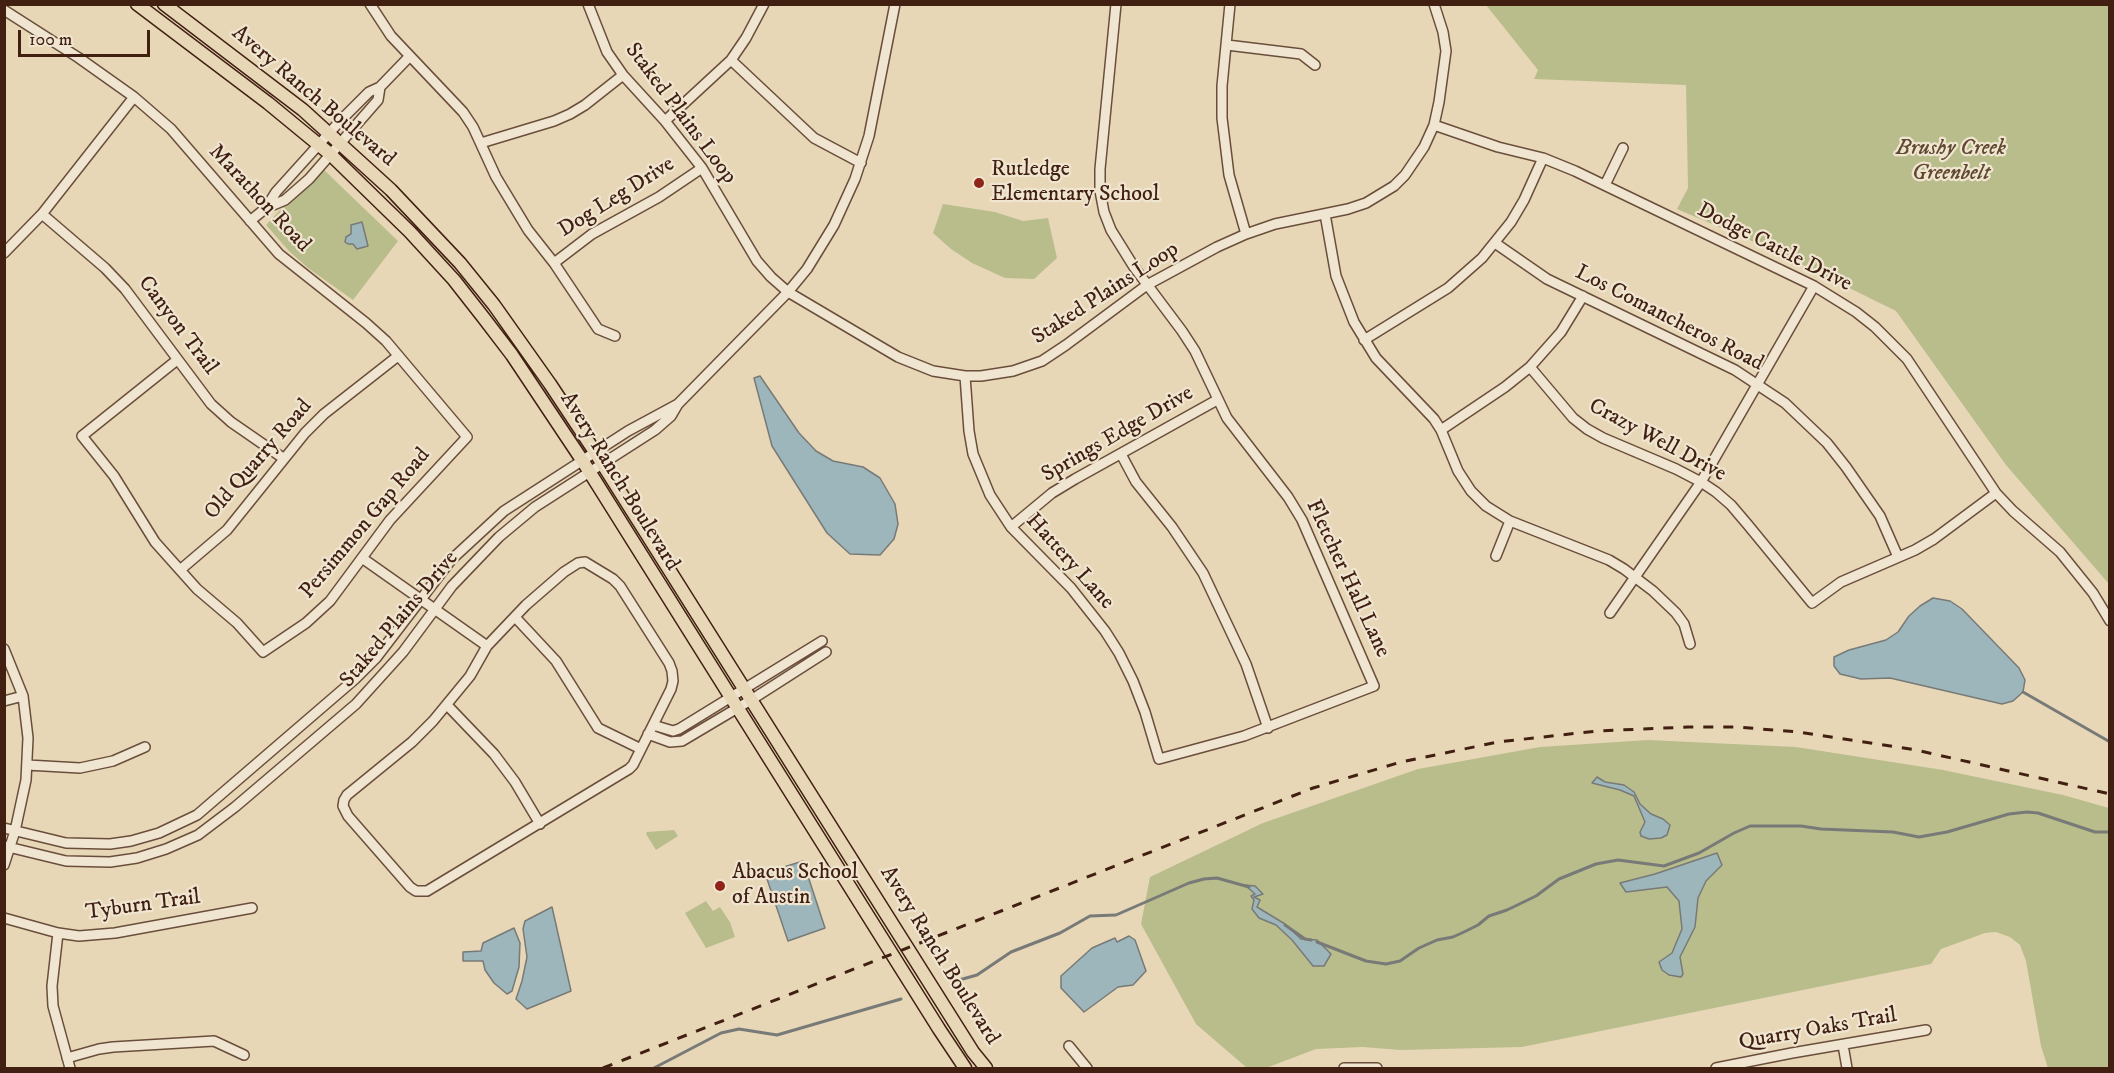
<!DOCTYPE html>
<html>
<head>
<meta charset="utf-8">
<style>
  body { margin:0 }
  #map { position:relative; width:2114px; height:1073px; overflow:hidden; background:#e7d7b7; font-family:"IM FELL DW Pica",serif }
  canvas { display:block }
  .frame { position:absolute; inset:0; border:6px solid #412012; pointer-events:none }
  .scale { position:absolute; left:18px; top:30px; width:132px; height:27px; box-sizing:border-box; border:3px solid #412012; border-top:0; padding-left:8px; font-size:18px; line-height:21px; white-space:nowrap; color:#412012; -webkit-text-stroke:4px #efe5d0; paint-order:stroke }
</style>
</head>
<body>
<div id="map">
<canvas width="2114" height="1073"></canvas>
<div class="frame"></div>
<div class="scale">100 m</div>
</div>
<script>
const c = document.querySelector('canvas').getContext('2d');
c.lineJoin = 'round';
function paint(path, color) { c.fillStyle = color; c.fill(path, 'evenodd'); }
const toPath = rows => new Path2D(rows.map(r => 'M' + r).join(''));
function strokePath(path, color, width, dash) { c.strokeStyle = color; c.lineWidth = width; c.lineCap = dash ? 'butt' : 'round'; c.setLineDash(dash || []); c.stroke(path); }
function drawText(font, color, halo, rows, align = 'center') {
  c.font = font + ' "IM FELL DW Pica",serif'; c.lineWidth = 4.5; c.setLineDash([]); c.textBaseline = 'middle'; c.strokeStyle = halo; c.fillStyle = color; for (const [text, x, y, turn = 0] of rows) {
    c.save(); c.translate(x, y); c.rotate((+turn || 0) * Math.PI / 180); c.textAlign = isNaN(turn) ? turn : align; if (halo) c.strokeText(text, 0, 0); c.fillText(text, 0, 0); c.restore();
  }
}
const green = toPath([
  [1486,5,2109,5,2109,584,2006,465,1896,311,1768,248,1677,209,1688,188,1686,85,1534,79,1538,70],
  [323,169,398,241,353,300,308,268,289,251,266,225,280,210,305,189],
  [943,204,995,212,1023,221,1048,218,1057,258,1034,279,1005,278,972,263,951,249,933,233],
  [1648,740,1796,747,1943,770,2063,795,2109,808,2109,1068,2048,1068,2041,1046,2026,961,2020,945,2010,937,1996,932,1985,933,1941,949,1931,964,1522,1047,1400,1050,1363,1047,1316,1049,1266,1068,1247,1068,1196,1024,1141,924,1150,877,1263,823,1418,769,1540,747],
  [674,830,678,836,656,850,646,834,647,832],
  [706,901,713,911,720,907,730,922,735,937,706,948,685,913]
]);
const water = toPath([
  [362,222,368,246,357,249,353,244,348,244,345,242,346,237,351,234,351,225,362,222],
  [760,376,799,433,816,451,833,461,863,467,880,478,895,504,898,524,894,539,880,555,850,554,827,533,772,446,754,378,760,376],
  [1933,598,1950,601,1962,609,2019,668,2025,680,2023,692,2013,701,2002,704,1890,678,1861,679,1840,674,1834,666,1834,657,1849,650,1886,640,1898,632,1909,616,1920,606,1933,598],
  [1597,777,1605,782,1624,785,1634,792,1640,804,1651,814,1663,819,1670,825,1667,835,1661,838,1649,839,1641,836,1640,832,1645,822,1634,796,1620,790,1592,783,1597,777],
  [1717,853,1722,865,1706,881,1698,898,1695,927,1680,957,1683,974,1681,977,1669,975,1662,970,1659,962,1672,953,1682,929,1679,901,1667,887,1626,892,1620,883,1655,874,1717,853],
  [803,861,825,928,788,941,765,873,803,861],
  [1245,885,1255,886,1263,894,1254,897,1260,900,1257,907,1285,924,1301,939,1317,940,1331,954,1324,966,1313,966,1292,940,1276,925,1259,918,1252,909,1254,900,1251,896,1255,894,1245,885],
  [552,907,571,991,527,1009,516,999,522,981,527,957,523,929,525,921,552,907],
  [514,928,520,943,519,967,512,991,507,994,494,983,485,970,483,961,463,961,463,952,481,951,483,943,514,928],
  [1129,936,1135,940,1146,971,1133,985,1118,987,1084,1012,1061,988,1061,976,1092,948,1115,938,1117,942,1129,936]
]);
const stream = toPath([
  [2023,692,2110,742],
  [1285,925,1305,939,1311,940],
  [1317,942,1366,961,1386,964,1400,961,1419,948,1437,940,1453,937,1466,931,1478,925,1489,916,1507,910,1536,896,1559,879,1596,864,1618,860,1664,866,1699,853,1734,833,1750,826,1801,826,1821,829,1893,832,1919,837,1947,832,2009,814,2027,812,2038,813,2095,832,2110,832],
  [952,982,977,975,1011,952,1060,933,1090,916,1116,915,1189,883,1204,879,1217,878,1249,887],
  [654,1068,721,1033,739,1029,777,1035,901,999]
]);
const minor = toPath([
  [370,4,391,36,463,112,473,127,496,177,528,230,554,263,598,329,615,336],
  [588,4,607,52,623,75,665,121,702,168,757,261,771,277,788,292,898,357,933,371,965,376,981,376,1013,371,1042,361,1066,345,1147,285,1217,247,1246,234,1275,224,1348,209,1366,203,1394,186,1405,175,1424,147,1434,125,1439,102,1446,51,1443,32,1434,4],
  [1230,4,1222,86,1222,118,1229,175,1246,234],
  [4,10,79,58,134,97,171,129,279,254,366,323,386,341,467,437,390,520,330,601,306,623,263,652,237,623,197,589,155,542,114,476,82,436,177,360],
  [1227,45,1301,54,1315,65],
  [731,60,814,138,861,163],
  [665,121,731,60,746,38,764,4],
  [1434,125,1498,147,1543,158,1575,171,1814,286,1856,312,1875,327,1907,359,1996,493,2013,511,2060,552,2093,593,2110,621],
  [481,143,554,121,570,114,585,105,623,75],
  [1605,185,1623,148],
  [266,208,276,192,341,120,369,92,380,87,409,57],
  [42,214,105,268,125,289,211,404,231,422,283,458],
  [1325,214,1336,276,1354,322,1376,358,1434,419,1441,430,1458,471,1471,491,1486,506,1510,521,1609,560,1624,569,1653,591,1676,613,1684,624,1690,644],
  [250,221,266,208,285,200,309,179,378,100,380,87],
  [1495,243,1547,279,1735,370,1785,403,1827,443,1846,467,1880,516,1898,557],
  [4,253,42,214,134,97],
  [554,263,592,234,659,197,702,168],
  [1364,340,1448,288,1482,258,1511,222,1524,200,1543,158],
  [1530,367,1573,418,1587,429,1603,438,1676,469,1701,482,1716,492,1731,505,1748,525,1812,603,1841,582,1915,550,1934,539,1996,493],
  [965,376,969,431,973,454,990,495,1011,527,1071,588,1105,631,1119,653,1133,681,1145,712,1159,759,1244,736,1374,686,1302,520,1288,497,1227,418,1195,351,1182,331,1134,267,1111,230,1104,212,1100,191,1100,169,1116,4],
  [1441,430,1505,387,1530,367,1561,332,1583,296],
  [1121,454,1136,482,1172,527,1203,573,1246,664,1268,728],
  [1011,527,1052,493,1075,479,1217,400],
  [1496,556,1510,521],
  [362,558,487,646],
  [585,562,613,579,620,586,669,663,672,671,673,681,671,689,633,765,629,769,427,891,416,891,410,887,348,816,343,806,344,800,347,795,412,742,433,721,470,676,487,646,526,605,564,572,578,563,585,562],
  [180,570,227,530,305,433,324,414,398,356],
  [1610,613,1701,482,1814,286],
  [515,617,556,661,598,728,641,749],
  [4,649,23,696,28,738,26,780,15,831,4,865],
  [4,701,23,696],
  [447,705,494,754,515,782,540,824],
  [653,725,673,731,679,729,822,641],
  [648,734,670,742,682,741,751,700,826,652],
  [27,765,80,768,113,761,145,747],
  [4,828,66,843,110,844,131,841,159,833,197,815,355,679,376,658,451,560,504,511,628,431,678,404,788,292,807,269,834,225,855,179,869,136,895,4],
  [4,846,66,861,110,862,137,858,166,849,198,835,235,807,356,704,403,652,452,586,499,537,535,507,655,430,671,416,678,404],
  [4,918,58,933,79,936,115,933,252,908],
  [58,933,52,986,53,1006,70,1068],
  [1843,1045,1847,1068],
  [1069,1046,1087,1068],
  [67,1058,99,1049,113,1047,214,1041,244,1055],
  [1344,1068,1377,1068],
  [1716,1068,1792,1053,1926,1030]
]);
const major = toPath([
  [137,4,268,103,330,154,410,232,454,280,483,317,512,355,582,460,939,1029,965,1068],
  [164,4,303,110,391,190,460,263,494,305,550,384,595,452,973,1052,986,1068]
]);
const rail = toPath([
  [603,1068,1313,788,1401,762,1498,742,1597,731,1688,727,1737,727,1798,732,1916,750,2110,794]
]);
const markers = [
  [979,183,6,"#8f2418"],
  [720,886,6,"#8f2418"]
];
const streetNames = [
  ["Avery Ranch Boulevard",313,97,40],
  ["Staked Plains Loop",680,114,53],
  ["Dog Leg Drive",617,198,-32],
  ["Marathon Road",259,199,47],
  ["Dodge Cattle Drive",1774,248,27],
  ["Staked Plains Loop",1106,294,-33],
  ["Los Comancheros Road",1669,319,27],
  ["Canyon Trail",177,326,53],
  ["Springs Edge Drive",1118,435,-30],
  ["Crazy Well Drive",1657,441,28],
  ["Old Quarry Road",259,460,-49],
  ["Avery Ranch Boulevard",619,482,58],
  ["Persimmon Gap Road",366,524,-50],
  ["Hattery Lane",1069,562,48],
  ["Fletcher Hall Lane",1347,579,65],
  ["Staked Plains Drive",400,620,-50],
  ["Tyburn Trail",143,906,-8],
  ["Avery Ranch Boulevard",939,956,58],
  ["Quarry Oaks Trail",1818,1030,-10]
];
const parkNames = [
  ["Brushy Creek",1951,149],
  ["Greenbelt",1951,174]
];
const poiNames = [
  ["Rutledge",991,170],
  ["Elementary School",991,195],
  ["Abacus School",732,873],
  ["of Austin",732,898]
];
paint(green, '#b9bd8c');
paint(water, '#9db6bb');
strokePath(water, '#787a77', 1.5);
strokePath(stream, '#787a77', 3);
strokePath(minor, '#6a4e3b', 12);
strokePath(major, '#412012', 15);
strokePath(minor, '#efe5d0', 9);
strokePath(major, '#e7d7b7', 12);
strokePath(rail, '#412012', 3, [10, 10]);
for (const [x, y, r, color] of markers) { const dot = new Path2D(); dot.arc(x, y, r, 0, 2 * Math.PI); c.fillStyle = color; c.fill(dot); strokePath(dot, '#efe5d0', 2); }
drawText('22px', '#412012', '#efe5d0', streetNames);
drawText('italic 22px', '#5f4730', '#efe5d0', parkNames);
drawText('22px', '#412012', '#efe5d0', poiNames, 'left');
</script>
</body>
</html>
